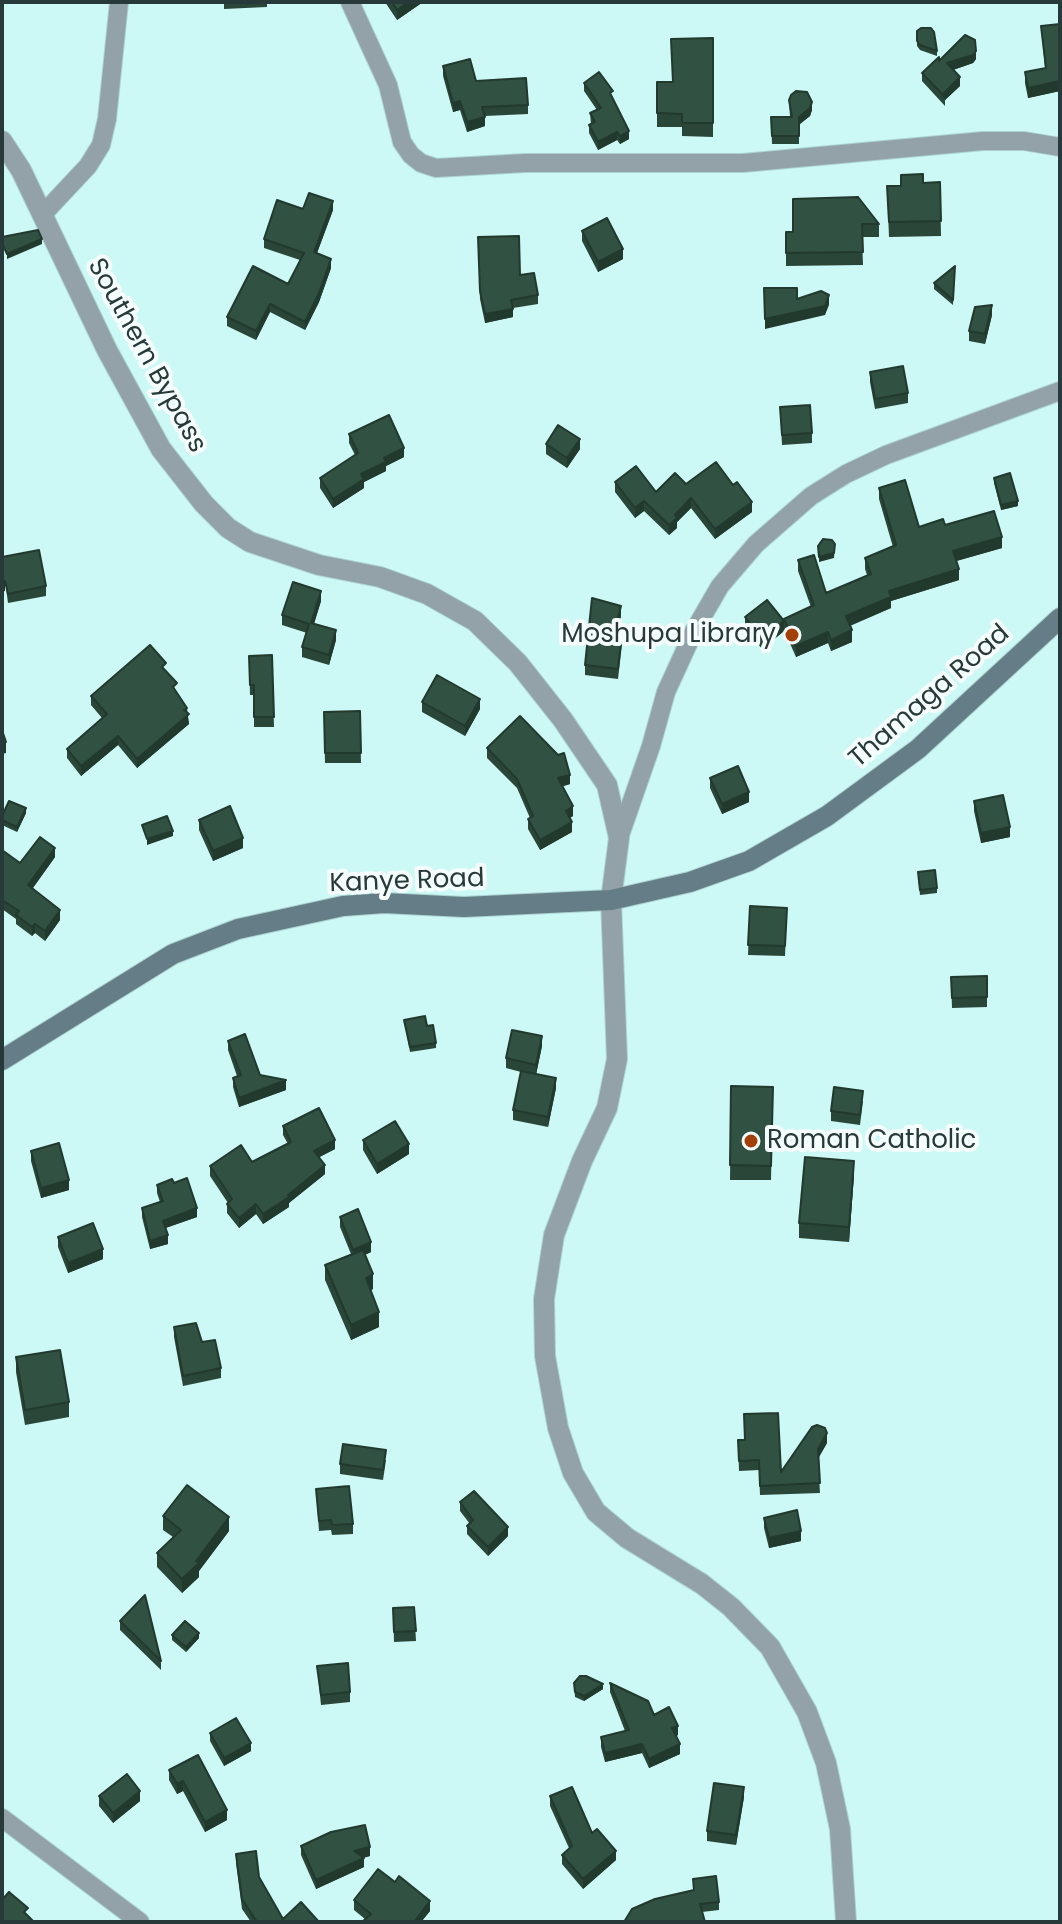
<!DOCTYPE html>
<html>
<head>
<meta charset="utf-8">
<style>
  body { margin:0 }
  #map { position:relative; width:1062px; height:1924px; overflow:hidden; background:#ccf8f6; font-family:Poppins,sans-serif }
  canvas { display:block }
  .frame { position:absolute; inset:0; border:4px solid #273938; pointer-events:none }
</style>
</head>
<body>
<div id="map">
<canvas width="1062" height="1924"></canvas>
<div class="frame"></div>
</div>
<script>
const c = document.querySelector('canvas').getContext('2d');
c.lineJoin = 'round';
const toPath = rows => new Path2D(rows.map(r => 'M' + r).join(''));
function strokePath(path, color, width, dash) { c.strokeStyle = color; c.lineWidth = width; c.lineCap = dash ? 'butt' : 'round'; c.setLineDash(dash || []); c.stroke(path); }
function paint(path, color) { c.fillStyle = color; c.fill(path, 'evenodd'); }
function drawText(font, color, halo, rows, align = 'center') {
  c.font = font + ' Poppins,sans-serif'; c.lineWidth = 8; c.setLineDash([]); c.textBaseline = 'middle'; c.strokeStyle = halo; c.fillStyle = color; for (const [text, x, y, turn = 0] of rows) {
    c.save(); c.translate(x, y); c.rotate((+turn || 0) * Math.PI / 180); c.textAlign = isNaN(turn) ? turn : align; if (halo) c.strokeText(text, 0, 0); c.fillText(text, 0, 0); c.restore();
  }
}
const minor = toPath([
  [350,2,388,85,402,142,411,155,421,163,436,168,525,163,743,163,983,141,1024,141,1060,147],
  [43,214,88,166,101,145,107,119,119,2],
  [619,838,651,746,666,692,694,631,720,586,756,544,811,496,846,474,886,455,1060,391],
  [2,1818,140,1922]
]);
const tertiary = toPath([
  [2,141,21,170,107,350,161,449,204,504,228,528,250,542,319,565,380,577,427,594,475,621,518,663,563,720,607,785,619,838,611,900,617,1059,607,1108,582,1161,554,1235,544,1299,545,1356,558,1428,573,1473,596,1512,627,1538,702,1584,731,1607,770,1647,807,1712,826,1763,840,1829,846,1922]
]);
const secondary = toPath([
  [2,1060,173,954,238,929,343,906,384,903,464,907,611,900,690,882,749,861,827,816,918,749,1060,618]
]);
const wall = toPath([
  [224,2,267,2,267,7,224,9],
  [385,2,423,2,397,20],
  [1041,26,1060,91,1028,98,1025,83,1025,72,1045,68],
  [917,31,937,51,937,56,920,50,917,46],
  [713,38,713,137,682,136,682,127,657,127,657,82,672,82],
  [976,59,973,63,953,70,960,86,945,100,945,106,922,81,922,73,939,61],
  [443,66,528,105,528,114,485,116,485,126,467,132,460,110,453,112,443,76],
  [584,83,613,98,629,139,620,144,617,140,598,150,589,133,589,125,591,124,590,113,597,110,584,91],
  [789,100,812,110,810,116,799,124,799,144,772,144,771,117,790,117],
  [940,182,941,236,889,237,887,186],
  [793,199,879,224,879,237,862,237,863,265,786,266,786,232,793,232],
  [303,209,333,210,317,253,331,268,319,302,305,330,270,312,256,340,227,326,227,317,288,284,300,260,264,248,264,239],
  [582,231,623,259,598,272,582,241],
  [478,237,538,295,538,304,513,308,513,317,485,323,480,299],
  [955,266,953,305,934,289,934,283],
  [992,315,985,344,969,341,969,331],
  [870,372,908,393,908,403,875,409,870,382],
  [780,407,812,433,812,443,782,445],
  [349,434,404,457,386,466,386,471,364,482,364,488,333,508,320,488,320,478,355,455,349,443],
  [546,444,580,449,567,468,546,454],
  [994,478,1018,506,1001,510,994,483],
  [615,482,656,492,686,484,752,512,715,539,691,508,677,522,677,528,669,535,644,511,635,518,615,492],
  [879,488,919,527,945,525,1002,548,956,561,959,580,891,601,891,608,850,626,852,642,831,651,828,643,796,657,784,630,784,619,811,607,798,571,798,560,826,593,867,575,865,569,865,558,893,547,879,499],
  [2,557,46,586,46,596,8,603],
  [321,601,314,624,336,640,329,665,302,657,302,647,307,633,282,625,282,615],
  [621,616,617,633,622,644,618,679,585,675,585,665],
  [745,617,784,631,762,649,745,627],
  [272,655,274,727,254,727,254,695,250,695,249,656],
  [166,671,187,713,189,724,137,768,118,745,81,776,67,758,67,749,102,718,91,705,91,696],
  [422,702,480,709,465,736,422,712],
  [360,711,361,763,325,763,324,712],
  [487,748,570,784,562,786,573,816,570,818,572,832,540,850,528,829,528,819,530,818,517,788,487,758],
  [710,778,749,802,722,814,710,788],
  [974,801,1010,837,981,843,974,811],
  [26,813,17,832,2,825,2,816],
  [199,820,243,848,213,861,199,830],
  [2,850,20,863,55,857,32,889,60,920,45,941,35,933,32,936,16,924,16,919,2,909],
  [918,877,937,888,937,893,920,895],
  [750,906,787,908,785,956,748,955],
  [987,976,987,1007,952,1008,951,977],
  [404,1020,427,1026,436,1043,436,1048,410,1052],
  [228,1041,260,1075,286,1090,239,1107,233,1087,233,1078,237,1076,228,1050],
  [542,1046,536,1074,556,1088,548,1127,513,1120,513,1110,521,1072,506,1068,506,1058],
  [731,1086,773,1087,771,1180,730,1180],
  [863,1101,860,1125,831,1121,831,1111],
  [283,1126,335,1149,319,1157,325,1174,289,1203,289,1207,263,1224,256,1214,239,1228,227,1213,227,1204,228,1203,210,1176,210,1166,252,1162,288,1144,283,1135],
  [363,1140,409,1154,377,1174,363,1150],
  [31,1151,69,1190,41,1198,31,1161],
  [854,1175,849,1242,799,1238,799,1223],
  [174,1183,197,1217,165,1228,168,1244,150,1249,142,1217,142,1208,160,1202,157,1193,157,1185],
  [340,1217,371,1252,365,1255,373,1289,371,1290,379,1327,351,1340,325,1280,325,1265,351,1254,340,1227],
  [58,1237,103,1259,68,1273,58,1247],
  [174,1327,202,1342,221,1368,221,1378,183,1386,174,1337],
  [16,1357,69,1402,69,1417,25,1425,16,1372],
  [738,1440,781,1472,827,1443,818,1458,820,1493,760,1495,759,1470,739,1471],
  [386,1460,383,1480,340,1474,340,1464],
  [316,1489,353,1524,353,1534,332,1535,331,1530,319,1531],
  [460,1502,508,1536,488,1556,467,1534,467,1526,470,1524,460,1511],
  [163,1516,229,1531,199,1571,199,1577,182,1593,157,1567,157,1553,173,1537,163,1530],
  [764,1518,801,1541,769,1548,764,1528],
  [414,1607,416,1641,394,1642,393,1608],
  [120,1621,161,1661,161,1670,120,1630],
  [172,1635,199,1638,186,1652,172,1640],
  [317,1666,350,1692,350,1702,321,1705],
  [574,1683,603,1689,584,1701,575,1697],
  [610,1683,654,1715,678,1735,676,1736,680,1754,649,1768,642,1753,605,1762,601,1747,601,1737,625,1731,610,1692],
  [210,1733,251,1751,224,1766,210,1741],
  [198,1755,227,1820,205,1832,183,1791,177,1794,169,1780,169,1770],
  [99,1796,140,1801,113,1823,99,1806],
  [550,1796,592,1833,616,1860,583,1889,562,1864,562,1855,569,1848,550,1806],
  [744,1797,736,1845,707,1841,707,1831],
  [301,1846,370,1856,363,1858,364,1867,316,1889,301,1855],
  [236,1854,259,1877,283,1919,319,1922,251,1922,242,1909,236,1863],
  [693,1879,719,1902,719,1910,702,1912,693,1890],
  [354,1900,430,1911,421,1922,362,1922,365,1919,354,1910]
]);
const shadedWall = toPath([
  [409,2,423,2,397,20,397,10],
  [976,51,976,59,973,63,947,72,947,63],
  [960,77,960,86,945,100,944,93],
  [1060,81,1060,91,1028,98,1028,88],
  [460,101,460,110,453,112,453,103],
  [812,102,812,110,810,116,799,125,799,117],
  [485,117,485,126,467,132,467,122],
  [629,131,629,139,620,144,620,136],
  [617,132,617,140,598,150,598,142],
  [333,201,333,210,314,261,314,252],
  [42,239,42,244,7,259,7,254],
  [623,249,623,259,598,272,598,262],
  [331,259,331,268,319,302,305,330,305,322],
  [829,295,829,305,825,315,765,329,765,319],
  [270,304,270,312,256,340,256,331],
  [992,305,992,315,985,344,985,334],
  [513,309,513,317,485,323,485,314],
  [580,439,580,449,567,468,567,458],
  [404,448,404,457,386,466,386,471,364,482,364,488,333,508,333,499,361,474,384,458],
  [691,498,691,508,677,522,677,528,669,535,669,525,675,515],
  [644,501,644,511,635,518,635,508],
  [1018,501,1018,506,1001,510,1001,505],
  [752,502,752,512,715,539,715,529],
  [1002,537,1002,548,953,562,953,551],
  [835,544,834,558,819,562,819,557],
  [959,569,959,580,891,601,891,608,846,627,846,616,889,591],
  [5,581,5,591,2,592,2,582],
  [321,591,321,601,311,633,311,623],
  [621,606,621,616,614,643,614,633],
  [784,621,784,631,762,649,762,639],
  [336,630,336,640,329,665,329,655],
  [852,630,852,642,831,651,831,640],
  [828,632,828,643,796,657,796,646],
  [480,699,480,709,465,736,465,726],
  [187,708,189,724,137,768,137,759],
  [2,710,4,710,4,721,2,721],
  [118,736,118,745,81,776,81,766],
  [6,742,6,753,2,754,2,743],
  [570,775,570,784,558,788,558,778],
  [749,792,749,802,722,814,722,804],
  [573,806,573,816,566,820,566,811],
  [26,808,26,813,17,832,17,827],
  [572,822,572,832,540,850,540,840],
  [1010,827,1010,837,981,843,981,833],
  [173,831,173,836,147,845,147,839],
  [243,838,243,848,213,861,213,851],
  [55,848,55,857,28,895,28,885],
  [60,910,60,920,45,941,45,931],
  [35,924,35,933,32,936,32,927],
  [542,1036,542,1046,536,1075,536,1065],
  [556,1078,556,1088,548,1127,548,1117],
  [286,1080,286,1090,239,1107,239,1098],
  [335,1140,335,1149,314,1160,314,1151],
  [409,1144,409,1154,377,1174,377,1164],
  [854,1161,854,1175,849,1242,849,1227],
  [325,1165,325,1174,289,1203,289,1207,263,1224,263,1214],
  [69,1180,69,1190,41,1198,41,1188],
  [256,1204,256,1214,239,1228,239,1218],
  [197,1208,197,1217,163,1229,163,1221],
  [168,1235,168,1244,150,1249,150,1241],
  [371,1242,371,1252,353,1260,353,1250],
  [103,1249,103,1259,68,1273,68,1263],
  [373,1274,373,1289,366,1293,366,1278],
  [379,1312,379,1327,351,1340,351,1325],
  [827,1433,827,1443,818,1459,818,1449],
  [229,1517,229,1531,199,1571,199,1577,182,1593,182,1579],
  [508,1527,508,1536,488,1556,488,1547],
  [801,1531,801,1541,769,1548,769,1538],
  [199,1633,199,1638,186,1652,186,1647],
  [603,1684,603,1689,584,1701,584,1696],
  [678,1726,678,1735,672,1738,672,1728],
  [251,1743,251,1751,224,1766,224,1758],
  [642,1744,642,1753,605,1762,605,1753],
  [680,1744,680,1754,649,1768,649,1759],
  [183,1781,183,1791,177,1794,177,1784],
  [744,1787,744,1797,736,1845,736,1835],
  [140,1791,140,1801,113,1823,113,1813],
  [227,1810,227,1820,205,1832,205,1822],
  [370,1847,370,1856,354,1860,354,1851],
  [616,1851,616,1860,583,1889,583,1879],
  [364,1858,364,1867,316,1889,316,1880],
  [430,1901,430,1911,421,1922,414,1922]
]);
const building = toPath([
  [392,2,409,2,397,10,392,2],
  [1060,24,1060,81,1028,88,1025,72,1046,68,1041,26,1060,24],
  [921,28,931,28,934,32,937,51,920,45,917,41,917,31,921,28],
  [965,35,975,40,976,51,973,55,947,63,960,77,944,93,945,97,922,73,939,57,939,61,965,35],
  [713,38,713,123,682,123,682,114,657,113,657,82,673,82,671,39,713,38],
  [470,59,476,81,526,78,528,105,482,107,485,117,467,122,460,101,453,103,443,66,470,59],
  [599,72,613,91,610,93,629,131,620,136,617,132,598,142,589,125,595,122,590,113,601,108,584,83,599,72],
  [796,91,807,92,812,102,810,108,799,117,799,136,772,136,771,117,792,117,789,100,791,95,796,91],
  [923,174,923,183,940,182,941,221,889,222,887,186,901,186,901,175,923,174],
  [309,193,333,201,314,252,331,259,319,293,305,322,270,304,256,331,227,317,253,266,288,284,304,253,264,239,277,200,303,209,309,193],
  [858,197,879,224,862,224,863,252,786,253,786,232,793,232,793,199,858,197],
  [607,218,623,249,598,262,582,231,607,218],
  [38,230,42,239,7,254,2,243,2,237,38,230],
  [519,236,520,275,534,273,538,295,511,300,513,309,485,314,480,291,478,237,519,236],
  [955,266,953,300,934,283,955,266],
  [764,288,797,288,797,299,821,291,829,295,825,306,765,319,764,288],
  [992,305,985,334,969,331,975,307,992,305],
  [903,366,908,393,875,399,870,372,903,366],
  [810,405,812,433,782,435,780,407,810,405],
  [389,415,404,448,384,458,386,462,361,474,364,479,333,499,320,478,358,453,349,434,389,415],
  [558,425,580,439,567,458,546,444,558,425],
  [716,462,733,485,737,482,752,502,715,529,691,498,675,515,677,518,669,525,644,501,635,508,615,482,636,466,656,492,675,473,686,484,716,462],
  [1010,473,1018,501,1001,505,994,478,1010,473],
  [905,480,919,527,943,519,945,525,994,511,1002,537,953,551,959,569,889,591,891,597,846,616,852,630,831,640,828,632,796,646,784,619,814,605,798,560,814,555,826,593,871,574,865,558,896,545,879,488,905,480],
  [823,539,832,540,835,544,834,553,819,557,818,546,823,539],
  [39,550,46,586,8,594,5,581,2,582,2,557,39,550],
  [293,582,321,591,311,623,336,630,329,655,302,647,309,624,282,615,293,582],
  [592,598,621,606,614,633,622,634,618,669,585,665,592,598],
  [767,600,784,621,762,639,745,617,767,600],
  [150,645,166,663,162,667,177,683,173,687,187,708,184,710,189,714,137,759,118,736,81,766,67,749,107,714,91,696,150,645],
  [272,655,274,717,254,717,254,685,250,685,249,656,272,655],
  [437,675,480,699,465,726,422,702,437,675],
  [360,711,361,753,325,753,324,712,360,711],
  [520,716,558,755,564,753,570,775,558,778,573,806,566,811,572,822,540,840,528,819,533,816,517,779,487,748,520,716],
  [2,730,6,742,2,743,2,730],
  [738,766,749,792,722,804,710,778,738,766],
  [1003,795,1010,827,981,833,974,801,1003,795],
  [9,801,26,808,17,827,2,820,2,816,9,801],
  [230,806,243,838,213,851,199,820,230,806],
  [167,816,173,831,147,839,142,825,167,816],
  [40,837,55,848,28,885,60,910,45,931,35,924,32,927,16,915,19,911,2,900,2,850,20,863,40,837],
  [935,870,937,888,920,890,918,872,935,870],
  [750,906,787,908,785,946,748,945,750,906],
  [987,976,987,997,952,998,951,977,987,976],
  [425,1016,427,1026,433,1025,436,1043,410,1047,404,1020,425,1016],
  [512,1030,542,1036,536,1065,506,1058,512,1030],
  [245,1034,260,1075,286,1080,239,1098,233,1078,241,1075,228,1041,245,1034],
  [521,1071,556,1078,548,1117,513,1110,521,1071],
  [731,1086,773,1087,771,1166,730,1165,731,1086],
  [834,1087,863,1091,860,1115,831,1111,834,1087],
  [319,1108,335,1140,314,1151,325,1165,288,1195,289,1197,263,1214,256,1204,239,1218,227,1204,232,1199,210,1166,241,1145,252,1162,291,1142,283,1126,319,1108],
  [395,1121,409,1144,377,1164,363,1140,395,1121],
  [59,1143,69,1180,41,1188,31,1151,59,1143],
  [805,1157,854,1161,849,1227,799,1223,805,1157],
  [187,1178,197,1208,163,1221,168,1235,150,1241,142,1208,163,1201,157,1185,172,1179,174,1183,187,1178],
  [358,1209,371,1242,353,1250,340,1217,358,1209],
  [93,1223,103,1249,68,1263,58,1237,93,1223],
  [363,1250,373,1274,366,1278,379,1312,351,1325,325,1265,363,1250],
  [196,1323,202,1342,215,1340,221,1368,183,1376,174,1327,196,1323],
  [60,1350,69,1402,25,1410,16,1357,60,1350],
  [778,1413,781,1472,812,1427,817,1425,825,1428,827,1433,818,1449,820,1483,760,1486,759,1460,739,1461,738,1440,745,1440,744,1414,778,1413],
  [343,1444,386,1450,383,1470,340,1464,343,1444],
  [187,1485,229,1517,196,1561,199,1563,182,1579,157,1553,181,1530,163,1516,187,1485],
  [349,1486,353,1524,332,1525,331,1520,319,1521,316,1489,349,1486],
  [474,1491,508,1527,488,1547,467,1526,473,1520,460,1502,474,1491],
  [797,1510,801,1531,769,1538,764,1518,797,1510],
  [145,1595,161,1661,120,1621,145,1595],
  [414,1607,416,1631,394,1632,393,1608,414,1607],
  [185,1621,199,1633,186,1647,172,1635,185,1621],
  [348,1663,350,1692,321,1695,317,1666,348,1663],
  [580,1676,586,1676,603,1684,584,1696,575,1692,574,1683,580,1676],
  [610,1683,648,1701,654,1715,669,1707,678,1726,672,1728,680,1744,649,1759,642,1744,605,1753,601,1737,629,1730,610,1683],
  [236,1718,251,1743,224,1758,210,1733,236,1718],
  [198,1755,227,1810,205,1822,183,1781,177,1784,169,1770,198,1755],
  [127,1774,140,1791,113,1813,99,1796,127,1774],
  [714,1783,744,1787,736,1835,707,1831,714,1783],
  [572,1787,592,1833,597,1829,616,1851,583,1879,562,1855,572,1846,550,1796,572,1787],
  [365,1825,370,1847,354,1851,364,1858,316,1880,301,1846,331,1832,365,1825],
  [256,1851,259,1877,283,1919,301,1902,319,1922,257,1922,242,1899,236,1854,256,1851],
  [378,1869,395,1882,399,1876,430,1901,414,1922,362,1922,371,1914,354,1900,378,1869],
  [716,1876,719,1902,700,1904,705,1922,624,1922,632,1909,655,1899,694,1890,693,1879,716,1876],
  [9,1892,28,1908,24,1912,34,1922,6,1922,2,1919,2,1900,9,1892]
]);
const markers = [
  [792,635,8,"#a34009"],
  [751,1141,8,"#a34009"]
];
const streetNames = [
  ["Southern Bypass",146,356,61],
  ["Thamaga Road",930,697,-41],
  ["Kanye Road",407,882,-2]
];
const poiNames = [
  ["Moshupa Library",776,635],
  ["Roman Catholic",767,1141,"left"]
];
strokePath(minor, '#abd2d0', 20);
strokePath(tertiary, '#abd2d0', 22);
strokePath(secondary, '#abd2d0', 22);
strokePath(minor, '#92a2a8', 18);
strokePath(tertiary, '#92a2a8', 20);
strokePath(secondary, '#657d86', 20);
paint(wall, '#2a4639');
paint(shadedWall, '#22392e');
paint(building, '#315142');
strokePath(building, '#22392e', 2);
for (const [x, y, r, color] of markers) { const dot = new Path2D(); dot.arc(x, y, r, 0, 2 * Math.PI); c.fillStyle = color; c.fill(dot); strokePath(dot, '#f5fdfd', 3); }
drawText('26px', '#273938', '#f5fdfd', streetNames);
drawText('26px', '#273938', '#f5fdfd', poiNames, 'right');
</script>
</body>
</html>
